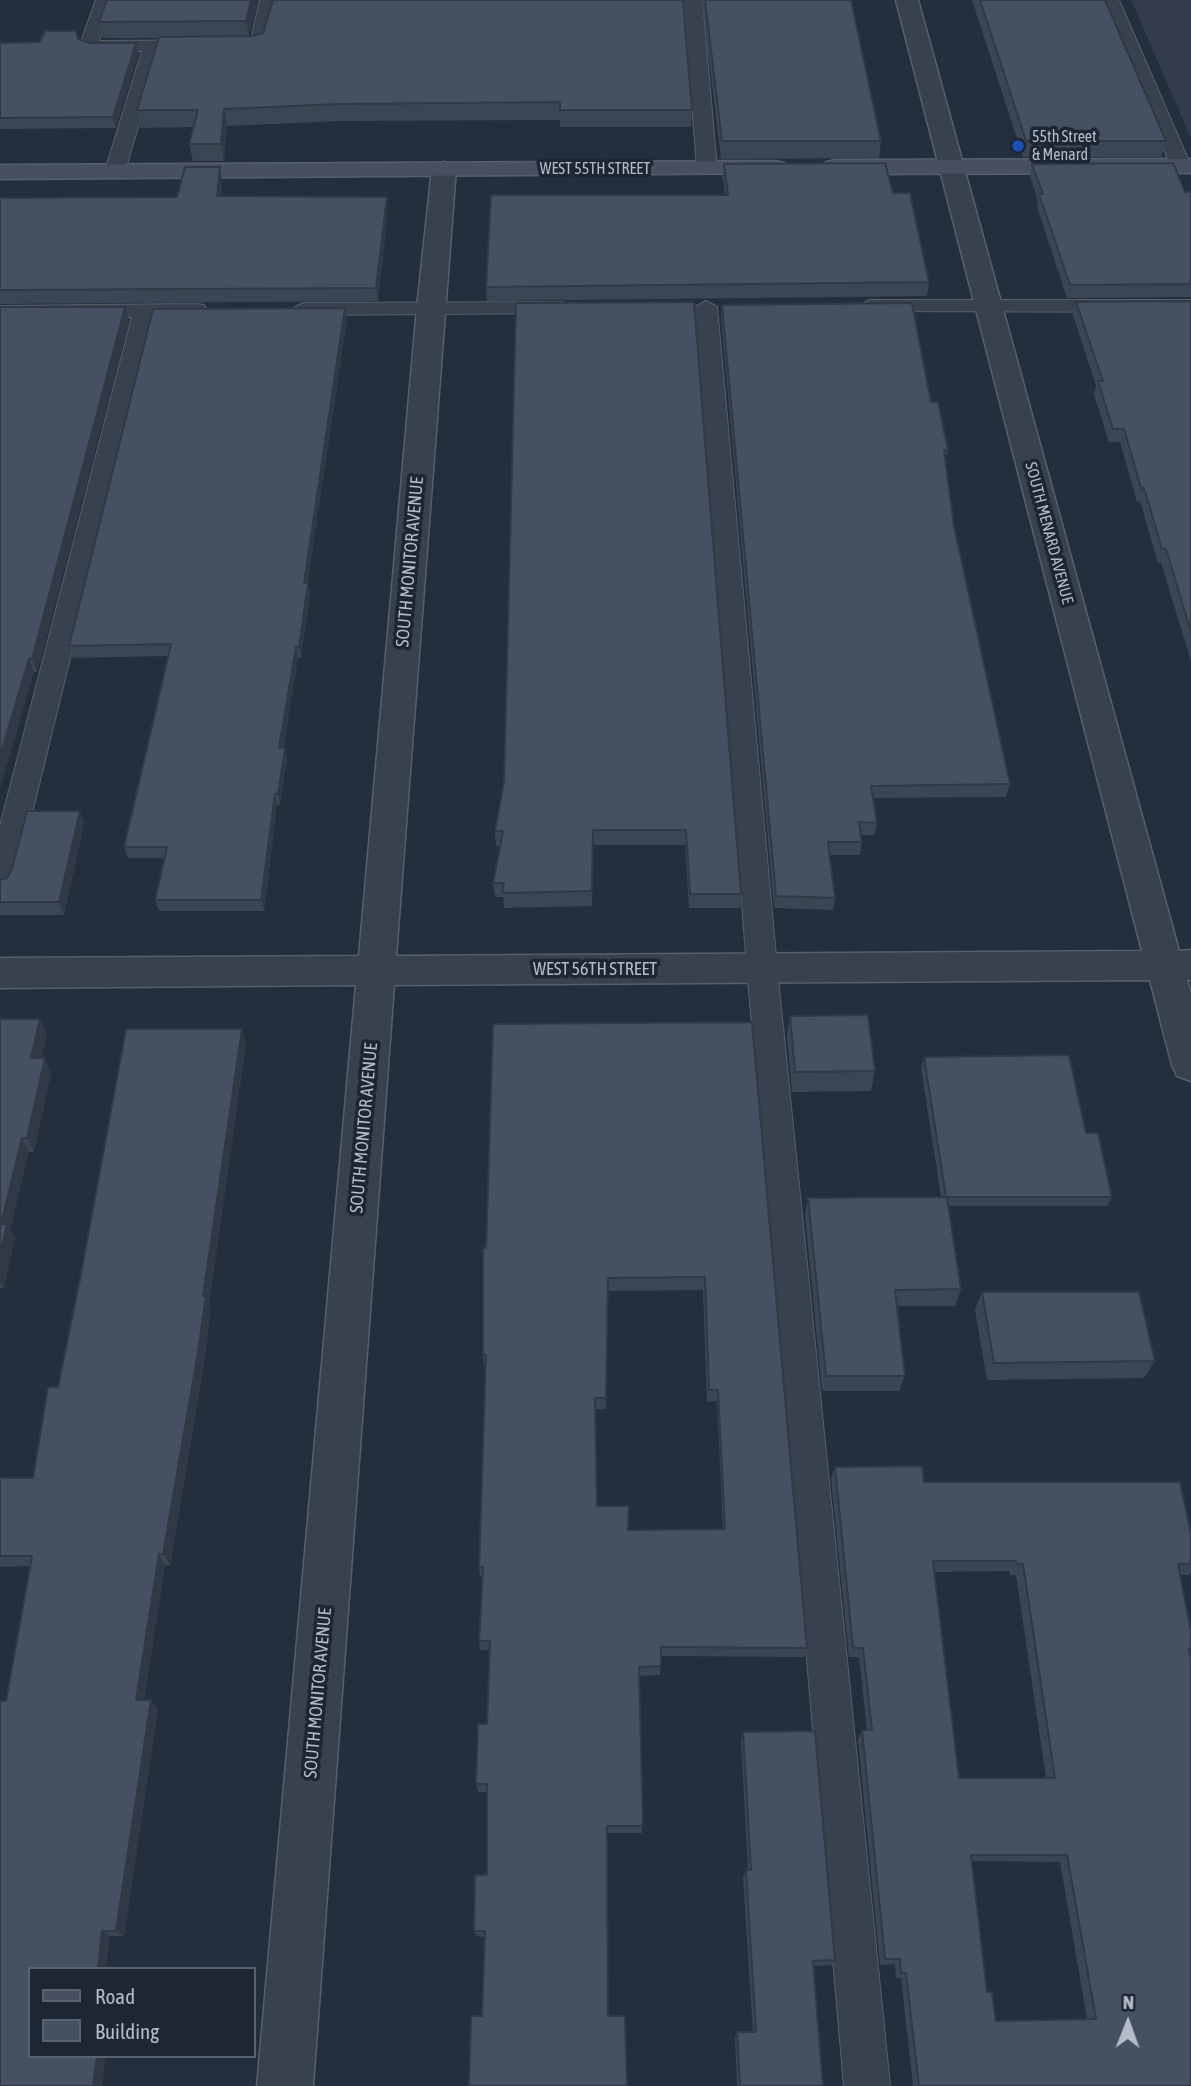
<!DOCTYPE html>
<html>
<head>
<meta charset="utf-8">
<style>
  body { margin:0 }
  #map { position:relative; width:1191px; height:2086px; overflow:hidden; background:#242f3e; font-family:"Asap Condensed",sans-serif }
  canvas { display:block }
  .legend { position:absolute; left:28px; top:1967px; width:228px; height:91px; box-sizing:border-box; background:#1d2633; border:2px solid #59626f; margin:0; padding:9px 12px; list-style:none; font-size:21px; color:#b4bcc9 }
  .legend li { display:flex; align-items:center; gap:14px; height:35px }
  .legend b { width:35px; border:2px solid #59626f }
  .north { position:absolute; left:1093px; top:1988px; width:70px; height:70px; -webkit-text-stroke:5px #1d2633; paint-order:stroke; rotate:1deg; font-size:19px; font-weight:700; line-height:28px; text-align:center; color:#b4bcc9 }
  .north::after { content:''; display:block; margin:auto; width:24px; height:32px; background:#b4bcc9; clip-path:polygon(50% 0,100% 100%,50% 72%,0 100%) }
</style>
</head>
<body>
<div id="map">
<canvas width="1191" height="2086"></canvas>
<ul class="legend">
<li><b style="height:9px;background:#465061"></b>Road</li>
<li><b style="height:19px;background:#455162"></b>Building</li>
</ul>
<div class="north">N</div>
</div>
<script>
const c = document.querySelector('canvas').getContext('2d');
c.lineJoin = 'round';
function paint(path, color) { c.fillStyle = color; c.fill(path, 'evenodd'); }
const toPath = rows => new Path2D(rows.map(r => 'M' + r).join(''));
function strokePath(path, color, width, dash) { c.strokeStyle = color; c.lineWidth = width; c.lineCap = dash ? 'butt' : 'round'; c.setLineDash(dash || []); c.stroke(path); }
function drawText(font, color, halo, rows, align = 'center') {
  c.font = font + ' "Asap Condensed",sans-serif'; c.lineWidth = 7; c.setLineDash([]); c.textBaseline = 'middle'; c.strokeStyle = halo; c.fillStyle = color; for (const [text, x, y, turn = 0] of rows) {
    c.save(); c.translate(x, y); c.rotate((+turn || 0) * Math.PI / 180); c.textAlign = isNaN(turn) ? turn : align; if (halo) c.strokeText(text, 0, 0); c.fillText(text, 0, 0); c.restore();
  }
}
const airport = toPath([
  [1131,0,1191,0,1191,138]
]);
const service = toPath([
  [96,0,114,0,99,41,251,40,260,0,278,0,265,47,254,50,160,51,125,171,115,177,105,171,142,51,92,51,83,48,80,44,96,0],
  [684,0,702,0,717,168,707,174,697,168,684,0],
  [1101,0,1119,0,1191,166,1188,170,1181,172,1171,166,1101,0],
  [870,300,1191,300,1191,312,862,311,859,306,870,300],
  [706,301,717,307,777,968,890,2086,844,2086,747,968,695,307,706,301],
  [560,302,568,303,571,308,568,313,303,315,292,309,303,303,560,302],
  [196,304,204,305,207,310,204,315,154,317,15,882,10,890,0,893,0,826,132,317,0,318,0,306,196,304]
]);
const minor = toPath([
  [896,0,918,0,1179,951,1191,950,1191,980,1187,980,1191,994,1191,1081,1177,1076,1172,1065,1150,980,394,985,313,2086,257,2086,356,985,0,988,0,958,359,956,417,308,432,169,435,164,444,162,453,164,456,169,396,956,1142,951,896,0]
]);
const secondary = toPath([
  [1191,159,1191,173,835,174,826,172,823,167,826,162,835,160,1191,159],
  [775,161,784,163,787,168,784,173,0,179,0,165,775,161]
]);
const wall = toPath([
  [107,0,258,0,249,36,692,110,691,127,560,127,560,120,341,121,227,126,224,161,193,161,189,144,194,127,140,128,137,110,158,38,103,38,99,22],
  [702,0,851,0,881,141,879,158,721,159],
  [972,0,1105,0,1166,141,1161,157,1023,157],
  [78,39,90,43,136,43,138,54,116,128,0,129,0,43,40,42],
  [724,164,893,193,929,282,927,296,487,301,486,287,725,195,723,178],
  [1032,164,1185,192,1191,192,1191,297,1067,298,1037,207,1038,201,1030,176],
  [222,181,221,196,388,210,378,301,0,304,0,198,177,197],
  [1076,302,1191,302,1191,661,1161,563,1158,563,1140,501,1137,502,1120,442,1109,442,1094,395,1096,386,1073,315],
  [516,303,741,894,740,908,689,908,685,845,593,845,592,906,504,908,503,897,495,897,493,883,500,846,496,846,495,831,504,782],
  [722,305,931,402,948,450,945,462,954,526,1010,784,1006,797,873,798,877,823,875,835,861,835,862,842,860,855,830,855,835,898,833,910,774,908,721,318],
  [0,307,129,321,37,672,34,672,0,788],
  [347,320,307,583,310,595,301,658,298,658,283,748,287,759,280,805,277,805,264,911,159,911,155,900,164,858,128,858,124,847,168,656,73,658,69,646],
  [80,811,84,824,64,915,0,915,0,880,7,878],
  [790,1016,875,1071,871,1091,792,1092,787,1036],
  [0,1019,40,1019,47,1034,41,1058,51,1073,34,1152,29,1152,10,1229,15,1237,4,1288,0,1288],
  [752,1022,807,1648,804,1657,661,1656,660,1675,639,1676,642,1833,607,1833,482,2016,484,1937,476,1936,474,1931,487,1875,487,1792,478,1792,476,1784,487,1724,489,1650,480,1650,479,1641,482,1576,480,1576,479,1567,485,1367,484,1367,483,1355,486,1248],
  [703,1290,707,1402,717,1401,723,1529,628,1530,597,1506,595,1409,606,1409,608,1291],
  [246,1043,209,1304,211,1309,203,1371,170,1565,165,1565,144,1700,158,1709,124,1936,110,1936,30,1969,6,1701,30,1566,0,1567,0,1478,33,1478,58,1387],
  [924,1057,1086,1133,1112,1197,1107,1206,949,1206,961,1289,955,1306,897,1306,905,1376,899,1391,822,1391,805,1215,808,1198,941,1197,921,1067],
  [982,1292,1155,1361,1144,1378,987,1380,975,1310],
  [835,1467,924,1482,1191,1533,1191,1572,1189,1575,1180,1575,1191,1631,1191,1652,1190,1653,1191,2086,913,2086,901,1978,896,1978,895,1964,880,1965,858,1739,862,1730,867,1730,859,1657,849,1657,831,1479],
  [1009,1571,1010,1575,1016,1575,1046,1778,959,1778,934,1572],
  [972,1861,1060,1862,1087,2019,996,2021,987,1992],
  [743,1732,835,1960,831,1965,813,1966,823,2086,737,2086,735,2037,737,2032,753,2032,743,1877,746,1870,748,1870,741,1741]
]);
const shadedWall = toPath([
  [251,0,258,0,249,37,246,21],
  [136,43,138,54,116,128,113,117],
  [224,109,227,126,224,161,221,144],
  [220,167,222,181,220,209,217,196],
  [387,197,388,210,378,301,376,288],
  [125,307,129,321,37,672,32,659],
  [345,308,347,320,306,595,304,583],
  [308,583,310,595,301,658,299,647],
  [296,647,298,658,282,759,279,748],
  [29,659,34,672,0,788,0,756],
  [285,748,287,759,280,805,278,794],
  [275,794,277,805,264,911,261,900],
  [80,811,84,824,64,915,59,902],
  [40,1019,47,1034,38,1073,31,1058],
  [242,1029,246,1043,209,1304,211,1309,203,1371,170,1565,163,1554,203,1296],
  [45,1058,51,1073,34,1152,27,1138],
  [22,1138,29,1152,10,1229,15,1237,4,1288,0,1282,1,1224],
  [159,1554,165,1565,143,1709,136,1700],
  [151,1700,158,1709,124,1936,116,1931],
  [102,1931,110,1936,106,1969,98,1969],
  [97,2056,106,2056,102,2086,93,2086]
]);
const building = toPath([
  [107,0,251,0,246,21,99,22,107,0],
  [273,0,683,0,692,110,560,110,560,102,339,104,224,109,221,144,189,144,198,110,137,110,159,37,251,36,263,33,273,0],
  [705,0,851,0,881,141,722,141,705,0],
  [980,0,1105,0,1166,141,1026,141,980,0],
  [45,31,76,31,78,39,90,43,136,43,113,117,0,118,0,43,40,42,45,31],
  [885,163,893,193,910,193,929,282,486,287,491,195,728,195,724,164,885,163],
  [1173,163,1185,192,1191,192,1191,284,1070,285,1039,194,1043,194,1032,164,1173,163],
  [185,167,220,167,217,196,387,197,376,288,0,290,0,198,177,197,185,167],
  [1191,301,1191,632,1166,549,1162,549,1144,488,1141,488,1124,429,1113,429,1098,381,1103,381,1076,302,1191,301],
  [694,302,741,894,690,894,686,830,593,830,592,891,503,893,504,883,493,883,503,831,495,831,504,782,516,303,694,302],
  [912,303,931,402,938,402,948,450,944,450,954,526,1010,784,871,786,877,823,859,822,862,842,828,842,835,898,776,896,722,305,912,303],
  [0,307,125,307,32,659,29,659,0,756,0,307],
  [345,308,304,583,308,583,299,647,296,647,279,748,285,748,278,794,275,794,261,900,155,900,167,847,124,847,171,644,69,646,153,309,345,308],
  [27,811,80,811,59,902,0,902,0,880,7,878,12,869,27,811],
  [868,1015,875,1071,795,1072,790,1016,868,1015],
  [0,1019,40,1019,31,1058,45,1058,27,1138,22,1138,1,1224,7,1224,0,1256,0,1019],
  [752,1022,807,1648,661,1647,661,1666,639,1667,643,1826,607,1826,608,2016,625,2016,627,2086,469,2086,471,2016,482,2016,485,1931,474,1931,475,1875,487,1875,487,1784,476,1784,478,1724,487,1724,490,1641,479,1641,483,1567,479,1567,486,1355,483,1355,483,1248,486,1248,493,1024,752,1022],
  [705,1277,709,1390,718,1390,725,1529,628,1530,629,1506,597,1506,595,1398,606,1398,608,1278,705,1277],
  [126,1029,242,1029,203,1296,206,1296,197,1358,163,1554,159,1554,136,1700,151,1700,116,1931,102,1931,98,1969,30,1969,30,2056,97,2056,93,2086,0,2086,0,1701,6,1701,32,1556,0,1556,0,1478,33,1478,48,1387,58,1387,81,1274,126,1029],
  [1069,1055,1086,1133,1098,1133,1112,1197,946,1197,924,1057,1069,1055],
  [947,1197,961,1289,895,1290,905,1376,826,1376,808,1198,947,1197],
  [982,1292,1139,1292,1155,1361,994,1363,982,1292],
  [922,1466,924,1482,1180,1482,1191,1533,1191,1564,1178,1564,1191,1631,1191,1648,1189,1649,1191,1659,1191,2086,919,2086,906,1973,901,1973,900,1959,885,1959,862,1730,872,1730,863,1648,853,1648,835,1467,922,1466],
  [933,1561,1016,1561,1016,1564,1023,1564,1055,1778,959,1778,933,1561],
  [971,1855,1067,1855,1096,2019,996,2021,992,1992,987,1992,971,1855],
  [815,1731,835,1960,813,1961,823,2086,740,2086,737,2032,756,2032,746,1870,751,1870,743,1732,815,1731]
]);
const markers = [
  [1018,146,7,"#1a4fb4"]
];
const farPoinames = [
  ["55th Street",1032,137],
  ["& Menard",1032,155]
];
const farStreetnames = [
  ["WEST 55TH STREET",595,169],
  ["SOUTH MENARD AVENUE",1049,533,75]
];
const streetNames = [
  ["SOUTH MONITOR AVENUE",410,562,-85],
  ["WEST 56TH STREET",595,969],
  ["SOUTH MONITOR AVENUE",364,1128,-85],
  ["SOUTH MONITOR AVENUE",318,1693,-85]
];
paint(airport, '#323c4b');
strokePath(service, '#565f6c', 2);
strokePath(minor, '#565f6c', 3);
strokePath(secondary, '#565f6c', 3);
paint(service, '#38414e');
paint(minor, '#38414e');
paint(secondary, '#465061');
paint(wall, '#3b4654');
paint(shadedWall, '#303945');
paint(building, '#455162');
strokePath(building, '#303945', 2);
for (const [x, y, r, color] of markers) { const dot = new Path2D(); dot.arc(x, y, r, 0, 2 * Math.PI); c.fillStyle = color; c.fill(dot); strokePath(dot, '#1d2633', 2.5); }
drawText('16px', '#b4bcc9', '#1d2633', farPoinames, 'left');
drawText('16px', '#b4bcc9', '#1d2633', farStreetnames);
drawText('18px', '#b4bcc9', '#1d2633', streetNames);
</script>
</body>
</html>
